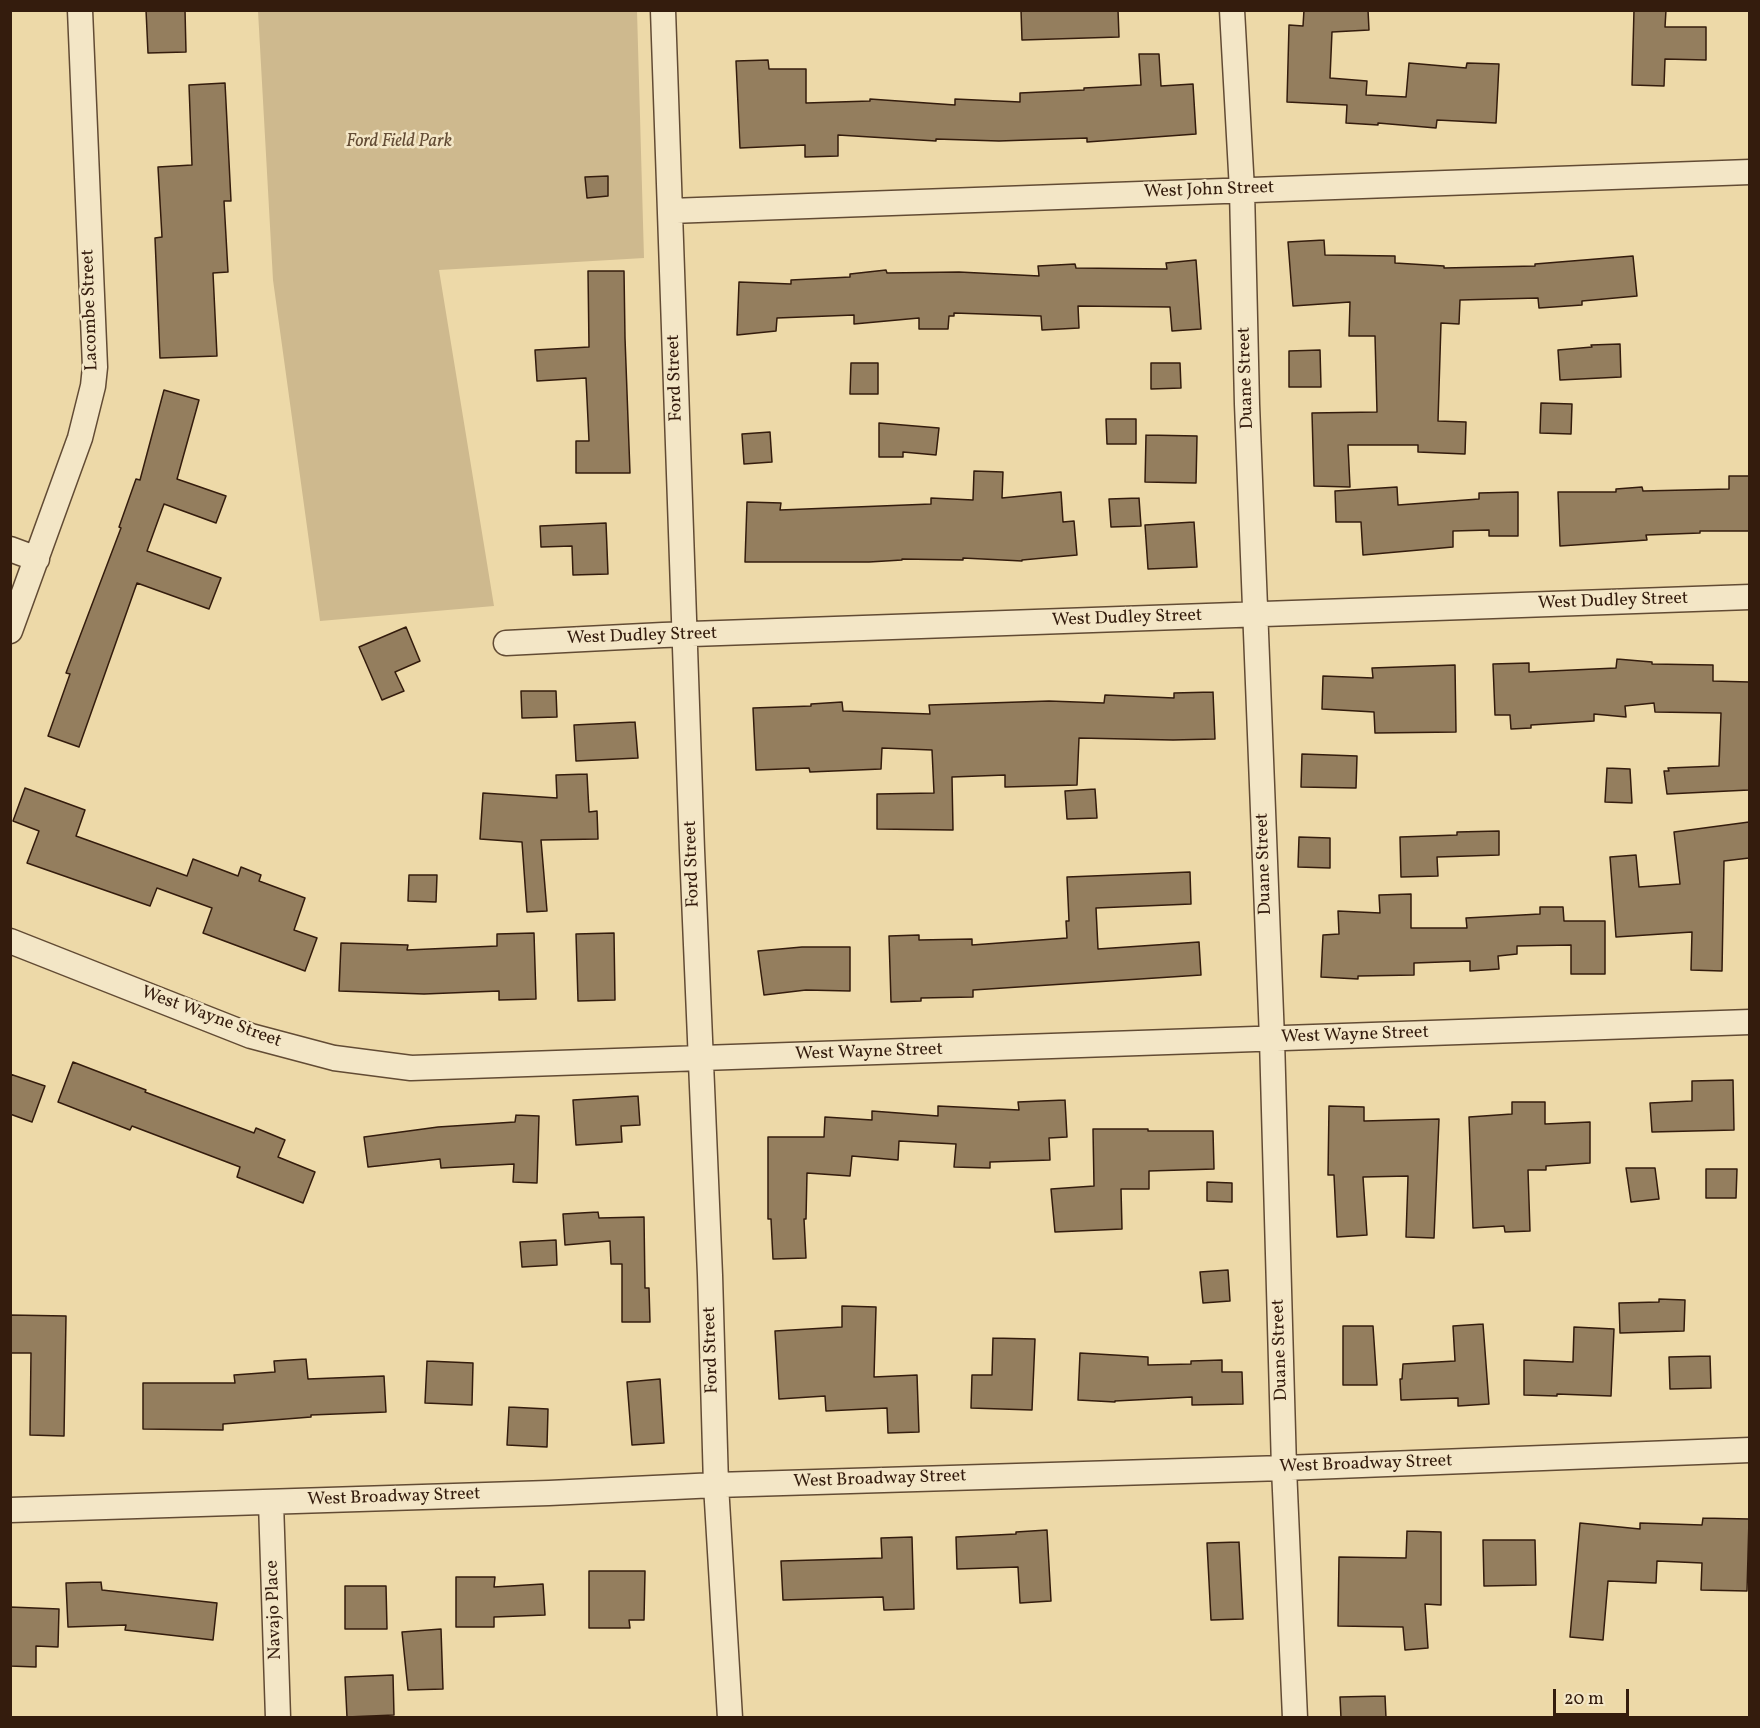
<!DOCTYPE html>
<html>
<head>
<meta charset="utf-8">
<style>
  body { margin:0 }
  #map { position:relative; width:1760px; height:1728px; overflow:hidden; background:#edd9a8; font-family:Vollkorn,serif }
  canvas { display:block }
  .frame { position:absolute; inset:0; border:12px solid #341c0d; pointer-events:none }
  .scale { position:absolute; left:1553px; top:1689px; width:76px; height:27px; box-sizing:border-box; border:3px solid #341c0d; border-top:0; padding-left:8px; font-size:18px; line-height:21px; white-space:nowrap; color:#341c0d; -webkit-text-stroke:4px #f3e6c6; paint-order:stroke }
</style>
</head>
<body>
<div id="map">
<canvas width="1760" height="1728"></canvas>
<div class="frame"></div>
<div class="scale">20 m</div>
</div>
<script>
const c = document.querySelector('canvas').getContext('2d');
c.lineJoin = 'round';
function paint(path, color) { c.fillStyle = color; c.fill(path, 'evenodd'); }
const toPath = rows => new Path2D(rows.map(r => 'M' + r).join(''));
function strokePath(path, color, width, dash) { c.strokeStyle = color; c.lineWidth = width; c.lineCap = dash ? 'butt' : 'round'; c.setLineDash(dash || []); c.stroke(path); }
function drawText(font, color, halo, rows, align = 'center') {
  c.font = font + ' Vollkorn,serif'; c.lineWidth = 5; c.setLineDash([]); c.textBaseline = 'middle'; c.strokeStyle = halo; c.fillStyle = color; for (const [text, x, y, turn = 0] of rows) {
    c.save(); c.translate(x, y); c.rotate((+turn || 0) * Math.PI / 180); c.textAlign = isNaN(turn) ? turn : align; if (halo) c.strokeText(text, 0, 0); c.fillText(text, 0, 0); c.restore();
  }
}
const green = toPath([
  [258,11,637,11,644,258,439,270,494,606,320,621,273,280]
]);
const building = toPath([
  [146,10,185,10,186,52,148,53,146,10],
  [1021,10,1118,10,1119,37,1022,40,1021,10],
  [1304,10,1368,10,1369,30,1332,32,1330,78,1367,81,1366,95,1406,97,1409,63,1466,68,1467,63,1499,64,1496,123,1437,120,1436,128,1378,123,1378,125,1346,123,1347,105,1287,102,1289,25,1303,26,1304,10],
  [1634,10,1666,10,1665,27,1706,27,1706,60,1665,59,1664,86,1632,85,1634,10],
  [1139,54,1159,54,1161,86,1193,84,1196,134,1087,142,1087,138,999,141,936,139,936,141,838,135,838,156,805,157,805,145,740,148,736,61,768,60,769,69,806,69,806,103,870,101,870,99,955,105,955,99,1020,102,1020,93,1084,90,1084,88,1141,85,1139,54],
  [225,83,231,201,224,201,228,272,213,273,217,356,160,358,155,238,162,237,158,167,192,165,189,85,225,83],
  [608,176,608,196,587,198,585,177,608,176],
  [1324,240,1325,255,1395,256,1395,263,1444,266,1444,268,1535,266,1535,264,1633,256,1637,296,1582,301,1582,305,1539,308,1538,298,1460,300,1459,324,1441,323,1438,421,1466,422,1465,454,1418,452,1418,445,1348,445,1350,487,1314,486,1312,413,1377,412,1375,336,1349,336,1350,302,1293,306,1288,242,1324,240],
  [1196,260,1201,329,1172,331,1170,307,1078,306,1079,328,1042,330,1041,316,954,313,954,316,949,316,948,329,919,329,919,318,854,324,854,315,777,318,776,331,737,335,739,282,791,284,791,280,850,277,850,274,886,270,887,273,959,272,1039,276,1038,266,1075,264,1076,268,1167,269,1166,263,1196,260],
  [588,271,624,271,625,338,630,473,576,473,576,441,589,441,586,378,537,381,535,350,589,347,588,271],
  [1620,344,1621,377,1560,380,1558,350,1592,347,1591,345,1620,344],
  [1320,350,1321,387,1289,387,1289,351,1320,350],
  [851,363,878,363,878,394,850,394,851,363],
  [1151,363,1180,363,1181,388,1151,389,1151,363],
  [164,390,199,400,177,479,226,496,216,523,164,504,147,551,221,578,209,609,137,583,79,747,48,736,70,674,66,673,121,528,119,527,136,479,140,480,164,390],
  [1541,403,1572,404,1571,434,1540,433,1541,403],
  [1106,419,1136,419,1136,444,1107,444,1106,419],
  [879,423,939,428,936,455,903,452,903,457,879,457,879,423],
  [770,432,772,462,744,464,742,434,770,432],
  [1146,435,1197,436,1196,483,1145,482,1146,435],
  [974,471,1003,472,1002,498,1061,492,1063,522,1074,521,1077,555,1022,560,1022,561,963,558,963,560,902,559,902,560,869,562,745,562,747,502,781,503,780,510,931,504,931,498,973,500,974,471],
  [1729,476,1749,476,1749,531,1700,531,1700,533,1646,535,1647,540,1560,546,1558,492,1616,492,1616,489,1642,487,1643,491,1729,489,1729,476],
  [1397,487,1398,505,1479,499,1479,493,1518,492,1518,536,1489,536,1489,530,1453,531,1453,547,1363,555,1361,522,1336,522,1335,491,1397,487],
  [1139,498,1141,526,1111,527,1109,499,1139,498],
  [1194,522,1197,567,1148,569,1145,525,1194,522],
  [606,523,608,574,573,575,572,546,541,547,540,526,606,523],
  [406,627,420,661,395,672,404,691,382,700,359,647,406,627],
  [1617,659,1652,662,1652,664,1713,665,1713,681,1749,682,1749,790,1667,794,1664,771,1669,771,1668,768,1719,766,1721,713,1655,712,1654,703,1625,706,1626,717,1594,714,1594,721,1531,725,1531,728,1511,729,1510,715,1495,715,1493,664,1529,663,1529,672,1616,668,1617,659],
  [1455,665,1456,732,1375,733,1374,712,1322,709,1323,676,1373,678,1372,668,1455,665],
  [521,691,556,691,557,717,522,718,521,691],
  [1213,692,1215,739,1173,740,1079,738,1077,785,1005,787,1005,775,952,777,953,830,877,829,877,794,934,793,932,750,882,748,881,769,810,772,809,768,756,770,753,708,811,706,811,704,842,702,843,711,930,714,929,705,1049,701,1104,703,1105,695,1174,698,1174,693,1213,692],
  [635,722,638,758,576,761,574,725,635,722],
  [1302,754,1357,756,1356,788,1301,787,1302,754],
  [1607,768,1630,769,1632,803,1605,802,1607,768],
  [587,774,589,812,597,811,598,839,541,840,547,911,527,912,522,842,480,839,483,793,557,798,556,775,587,774],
  [25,788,85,810,76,836,187,876,193,859,238,876,241,867,261,875,259,881,305,898,294,930,317,938,305,971,203,933,212,908,157,888,150,906,27,863,39,831,13,821,25,788],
  [1095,789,1097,818,1067,819,1065,791,1095,789],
  [1749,822,1749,858,1724,861,1722,971,1691,970,1692,932,1616,937,1610,857,1636,855,1639,887,1680,884,1674,832,1749,822],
  [1499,831,1499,855,1437,857,1438,876,1401,877,1400,837,1457,835,1457,832,1499,831],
  [1299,837,1330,838,1330,868,1298,867,1299,837],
  [1190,872,1191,904,1096,908,1098,949,1199,942,1201,975,973,990,973,997,921,998,921,1001,891,1002,889,936,919,935,919,940,972,939,972,945,1067,938,1066,921,1069,921,1067,877,1190,872],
  [409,875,437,875,436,902,408,901,409,875],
  [1411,894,1411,928,1467,928,1466,918,1540,914,1540,907,1563,907,1564,921,1605,921,1605,974,1571,974,1571,945,1517,946,1517,954,1498,956,1499,969,1470,971,1470,961,1414,963,1414,975,1358,976,1358,979,1321,977,1323,935,1339,934,1338,911,1380,913,1379,895,1411,894],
  [534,933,536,999,499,1000,499,991,424,994,339,991,341,943,408,945,407,950,497,946,497,934,534,933],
  [614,933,615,1000,578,1001,576,934,614,933],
  [802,947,850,947,850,991,806,990,764,995,758,951,802,947],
  [73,1062,146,1090,145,1092,254,1133,256,1128,285,1140,278,1157,315,1172,303,1203,237,1177,240,1167,132,1126,130,1130,58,1102,73,1062],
  [10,1074,45,1086,32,1122,10,1114,10,1074],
  [1733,1080,1734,1130,1652,1132,1650,1103,1692,1101,1692,1081,1733,1080],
  [638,1096,640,1125,621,1126,622,1142,576,1145,573,1100,638,1096],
  [1065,1100,1067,1137,1049,1138,1050,1160,990,1162,990,1168,954,1167,956,1144,899,1141,898,1160,852,1156,850,1176,807,1173,806,1219,804,1219,806,1258,773,1259,771,1219,768,1219,768,1137,824,1137,825,1117,872,1120,872,1111,938,1116,938,1106,1019,1110,1018,1102,1065,1100],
  [1512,1102,1545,1102,1545,1124,1590,1122,1590,1163,1546,1166,1546,1170,1528,1170,1530,1231,1505,1232,1504,1226,1473,1228,1469,1117,1512,1114,1512,1102],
  [1329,1106,1364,1107,1364,1121,1439,1119,1434,1238,1406,1237,1408,1176,1363,1177,1367,1235,1337,1237,1334,1175,1328,1175,1329,1106],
  [516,1115,539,1116,537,1183,513,1182,514,1164,441,1168,440,1159,368,1167,364,1137,438,1127,515,1122,516,1115],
  [1093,1129,1148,1129,1148,1131,1213,1131,1214,1169,1149,1171,1149,1189,1121,1189,1122,1229,1055,1232,1051,1189,1094,1186,1093,1129],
  [1626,1168,1655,1168,1659,1199,1631,1202,1626,1168],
  [1706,1169,1737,1169,1736,1198,1706,1198,1706,1169],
  [1207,1182,1232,1183,1232,1202,1207,1201,1207,1182],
  [598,1212,599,1218,644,1217,645,1288,649,1288,650,1322,622,1322,622,1264,611,1264,610,1241,565,1245,563,1214,598,1212],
  [556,1240,557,1265,522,1267,520,1242,556,1240],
  [1228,1270,1230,1301,1203,1303,1200,1272,1228,1270],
  [1659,1299,1685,1300,1684,1331,1620,1333,1619,1303,1659,1302,1659,1299],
  [842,1306,876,1307,874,1377,917,1375,919,1432,888,1433,887,1408,826,1411,825,1396,779,1399,775,1331,842,1327,842,1306],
  [10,1315,66,1316,64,1436,30,1435,31,1353,10,1353,10,1315],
  [1483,1324,1489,1404,1458,1406,1458,1398,1401,1400,1400,1379,1402,1379,1403,1364,1455,1361,1453,1326,1483,1324],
  [1343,1326,1373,1326,1377,1385,1343,1385,1343,1326],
  [1574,1327,1614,1329,1611,1396,1557,1394,1557,1396,1524,1395,1524,1360,1573,1362,1574,1327],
  [993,1338,1035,1339,1032,1410,971,1408,972,1375,992,1375,993,1338],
  [1080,1353,1148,1357,1148,1365,1191,1364,1191,1361,1222,1360,1222,1372,1242,1372,1243,1404,1192,1405,1192,1397,1115,1401,1115,1402,1078,1400,1080,1353],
  [1710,1356,1711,1388,1670,1389,1669,1357,1710,1356],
  [306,1359,308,1379,384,1376,386,1412,311,1415,311,1417,223,1424,223,1430,143,1429,143,1383,235,1383,234,1375,275,1372,274,1361,306,1359],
  [427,1361,473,1363,472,1405,425,1403,427,1361],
  [660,1379,664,1443,632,1445,627,1382,660,1379],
  [509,1407,548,1409,547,1447,507,1445,509,1407],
  [1703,1518,1749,1519,1747,1591,1701,1590,1702,1563,1657,1561,1656,1583,1608,1581,1603,1640,1570,1637,1580,1523,1640,1529,1640,1523,1702,1525,1703,1518],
  [1047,1530,1051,1601,1020,1603,1018,1567,957,1569,956,1537,1016,1534,1016,1532,1047,1530],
  [1407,1531,1441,1532,1441,1605,1425,1604,1428,1648,1405,1650,1403,1627,1338,1626,1339,1557,1406,1558,1407,1531],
  [912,1537,914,1609,884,1610,883,1597,783,1600,781,1561,882,1558,881,1538,912,1537],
  [1483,1540,1535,1540,1536,1585,1484,1586,1483,1540],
  [1239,1542,1243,1619,1211,1620,1207,1543,1239,1542],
  [589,1571,645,1571,644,1620,629,1620,630,1628,589,1628,589,1571],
  [456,1577,495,1577,494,1587,543,1584,545,1615,494,1617,494,1627,456,1627,456,1577],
  [101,1582,102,1590,217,1603,213,1640,125,1630,126,1625,68,1627,66,1583,101,1582],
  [345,1586,386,1586,387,1629,345,1629,345,1586],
  [10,1607,59,1609,58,1647,36,1646,36,1667,10,1666,10,1607],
  [441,1629,443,1689,408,1690,402,1632,441,1629],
  [393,1675,394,1715,347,1717,345,1677,393,1675],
  [1385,1696,1386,1718,1341,1718,1340,1697,1385,1696]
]);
const minor = toPath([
  [663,10,692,850,710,1275,716,1485,730,1718],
  [1232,10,1242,190,1247,404,1272,1039,1284,1468,1295,1718],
  [670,211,1750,172],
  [10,549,37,559],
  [10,631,80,438,93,386,95,367,80,10],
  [506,643,663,635,1750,597],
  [10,941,251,1036,334,1058,411,1068,1750,1022],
  [271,1502,278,1718],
  [10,1510,549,1493,716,1485,1284,1468,1750,1450]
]);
const parkNames = [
  ["Ford Field Park",399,143]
];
const streetNames = [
  ["West John Street",1209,191,-2],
  ["Lacombe Street",91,310,-92],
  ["Ford Street",676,378,-92],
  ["Duane Street",1247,378,-92],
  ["West Dudley Street",1613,602,-2],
  ["West Dudley Street",1127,619,-2],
  ["West Dudley Street",642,637,-2],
  ["Ford Street",693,864,-92],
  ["Duane Street",1265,864,-92],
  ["West Wayne Street",211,1018,20],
  ["West Wayne Street",1355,1036,-2],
  ["West Wayne Street",869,1053,-2],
  ["Ford Street",712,1350,-92],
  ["Duane Street",1281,1350,-92],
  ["West Broadway Street",1366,1465,-2],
  ["West Broadway Street",880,1480,-2],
  ["West Broadway Street",394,1498,-2],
  ["Navajo Place",275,1610,-92]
];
paint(green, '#ceb98e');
paint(building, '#947e5e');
strokePath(building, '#341c0d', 1.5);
strokePath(minor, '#624b34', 27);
strokePath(minor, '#f3e6c6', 24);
drawText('italic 18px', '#624b34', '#f3e6c6', parkNames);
drawText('18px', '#341c0d', '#f3e6c6', streetNames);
</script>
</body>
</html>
